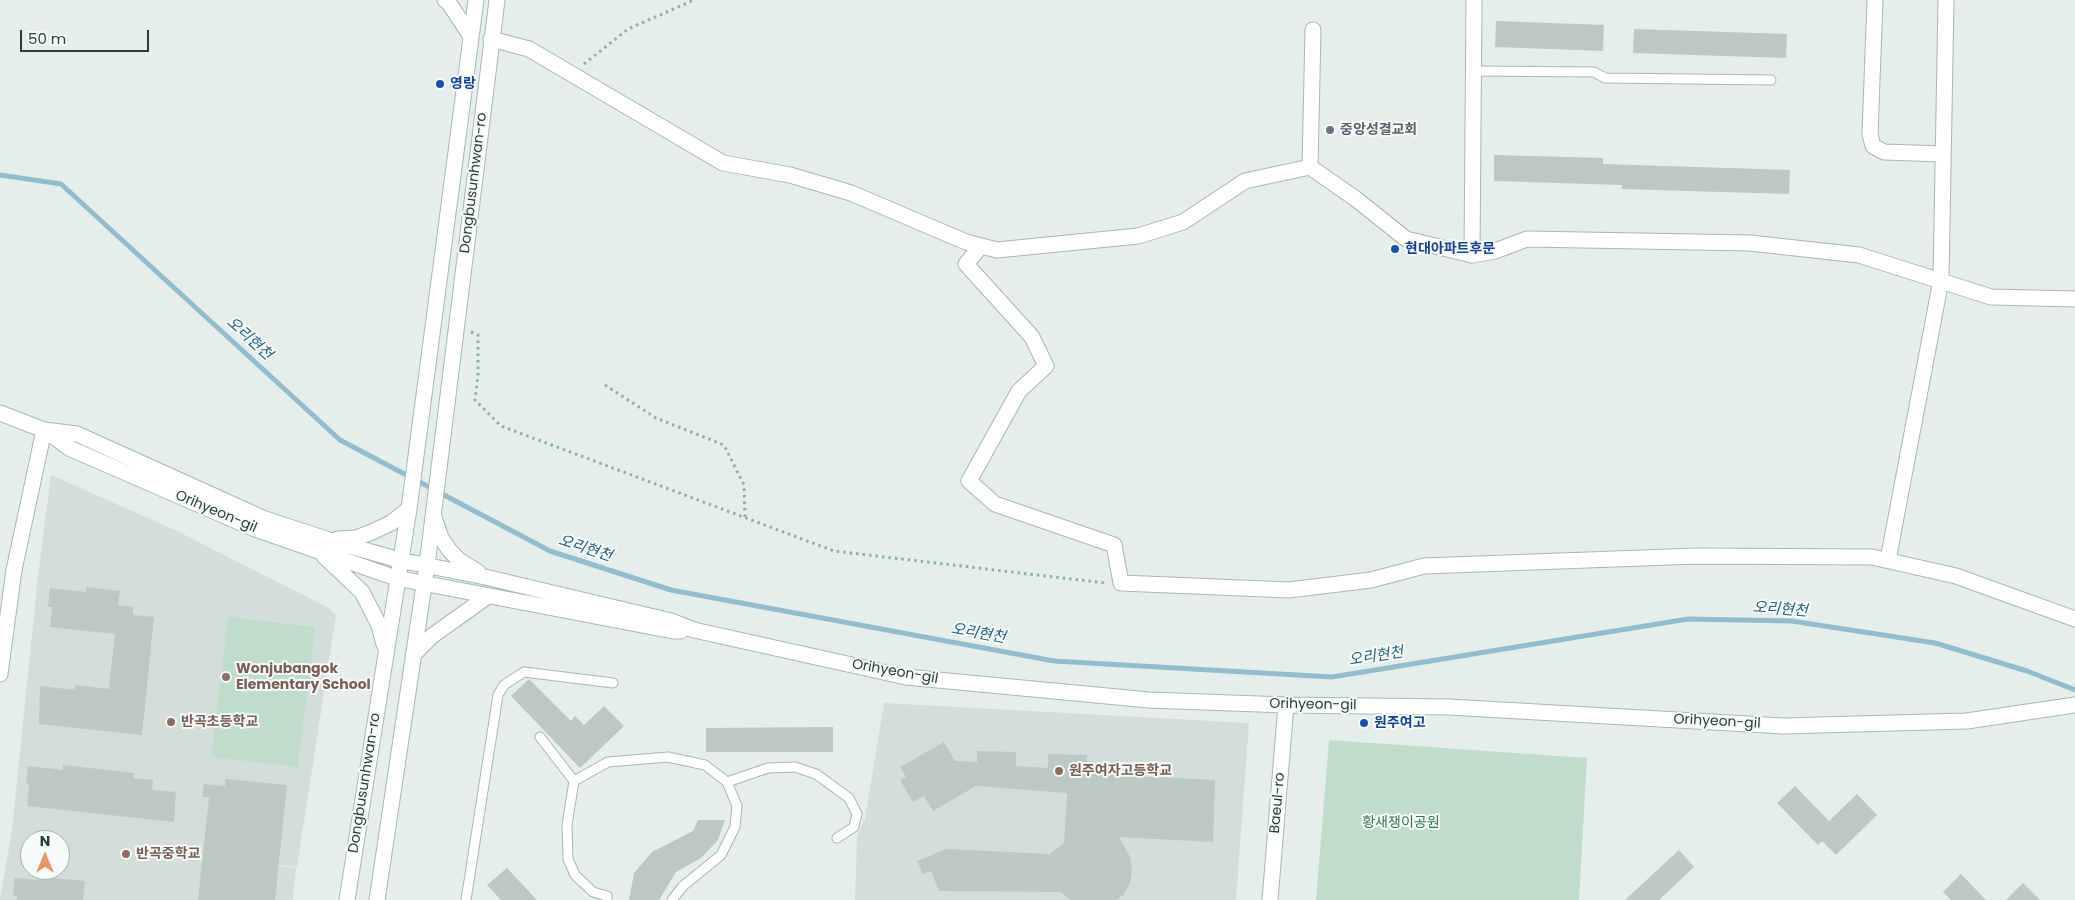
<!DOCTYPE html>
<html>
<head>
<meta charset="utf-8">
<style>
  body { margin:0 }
  #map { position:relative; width:2075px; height:900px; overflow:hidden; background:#e5eeeb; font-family:Poppins,sans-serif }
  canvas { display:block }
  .north { position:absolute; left:20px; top:830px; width:50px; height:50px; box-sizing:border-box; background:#f6faf8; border:1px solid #a2afac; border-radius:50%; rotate:0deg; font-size:14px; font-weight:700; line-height:20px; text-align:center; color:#253f3b }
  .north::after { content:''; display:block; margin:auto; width:18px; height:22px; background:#eb9666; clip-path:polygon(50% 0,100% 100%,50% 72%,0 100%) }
  .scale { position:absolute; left:20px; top:30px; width:129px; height:22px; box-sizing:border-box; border:2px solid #253f3b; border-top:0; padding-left:6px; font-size:15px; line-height:18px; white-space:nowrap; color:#253f3b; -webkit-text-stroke:4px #f6faf8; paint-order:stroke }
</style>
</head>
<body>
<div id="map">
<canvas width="2075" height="900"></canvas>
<div class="north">N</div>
<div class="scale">50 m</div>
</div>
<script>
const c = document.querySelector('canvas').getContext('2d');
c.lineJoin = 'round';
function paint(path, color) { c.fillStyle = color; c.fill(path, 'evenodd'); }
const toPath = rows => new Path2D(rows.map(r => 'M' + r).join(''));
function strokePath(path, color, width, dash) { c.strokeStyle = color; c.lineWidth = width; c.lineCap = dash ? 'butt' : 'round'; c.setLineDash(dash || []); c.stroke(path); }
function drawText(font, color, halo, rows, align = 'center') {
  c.font = font + ' Poppins,"Noto Sans KR",sans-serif'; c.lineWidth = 4; c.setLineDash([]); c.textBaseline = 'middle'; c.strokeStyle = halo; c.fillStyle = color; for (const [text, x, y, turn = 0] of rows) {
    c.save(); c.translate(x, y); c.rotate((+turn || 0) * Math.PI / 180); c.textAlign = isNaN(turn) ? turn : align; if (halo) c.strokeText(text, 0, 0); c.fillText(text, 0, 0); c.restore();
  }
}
const built = toPath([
  [51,475,177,531,327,607,336,615,297,867,107,842,296,868,293,900,0,900,12,830,38,576],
  [30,840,60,840,60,870,30,870],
  [884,703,1249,723,1236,900,855,900,857,837,865,819]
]);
const green = toPath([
  [228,617,315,627,298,767,211,757],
  [1329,740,1587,758,1579,900,1316,900]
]);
const stream = toPath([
  [0,175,61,184,340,440,550,551,671,590,1054,661,1332,677,1688,619,1792,621,1935,643,2027,671,2075,690]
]);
const building = toPath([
  [1496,21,1604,25,1603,51,1495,47],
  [1634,29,1787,34,1786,58,1633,53],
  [1494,155,1603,158,1603,164,1790,170,1789,194,1622,189,1622,185,1494,181],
  [86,587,120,591,118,605,133,607,133,615,154,617,142,735,39,724,40,686,75,690,75,685,109,689,115,634,50,627,52,607,48,607,50,588,86,592],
  [529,679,571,721,575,716,584,725,604,706,624,726,580,768,511,696],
  [833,727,833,752,706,752,706,728],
  [944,742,955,761,977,762,977,751,1016,752,1016,766,1048,768,1048,754,1087,755,1087,763,1110,764,1109,775,1215,780,1213,842,1119,837,1130,857,1132,870,1130,883,1123,895,1116,900,1070,900,1061,892,939,891,931,871,923,874,917,861,946,849,1050,854,1064,843,1067,793,976,786,933,811,924,796,913,802,900,780,906,777,900,767],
  [63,765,134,773,133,778,153,780,152,790,176,792,174,822,27,806,29,784,26,784,28,766,63,770],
  [225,779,287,785,275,900,198,900,209,797,202,797,204,784,225,786],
  [1795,786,1829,821,1857,794,1877,815,1836,855,1822,841,1818,845,1777,803],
  [698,820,725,820,718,840,701,858,676,872,659,900,629,900,634,873,652,852,693,831],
  [1679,850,1694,867,1659,900,1625,900],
  [507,868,537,900,501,900,487,885],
  [1961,874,1986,900,1951,900,1943,892],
  [41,877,85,881,83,900,17,900,17,896,13,896,15,878,41,880],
  [2023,883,2040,900,2006,900]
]);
const path = toPath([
  [584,64,628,29,694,0],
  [471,332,478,335,478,375,475,400,501,426,834,551,1105,583],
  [605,385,656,418,724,445,744,485,745,518]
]);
const lane = toPath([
  [1474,71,1594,72,1605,78,1771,80],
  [540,737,574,781,567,825,568,859,575,875,593,892,607,896,607,900],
  [574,781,608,762,668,757,705,765,727,782,737,806,735,827,721,855,683,886,672,900],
  [727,782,768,768,795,767,816,774,849,798,857,814,854,827,837,838],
  [466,900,498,695,504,685,524,672,613,683]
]);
const street = toPath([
  [445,0,449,3,470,35],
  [1875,0,1870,134,1873,146,1884,152,1942,154],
  [491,39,529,49,723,163,790,175,851,193,966,242,997,250,1138,236,1183,222,1245,181,1310,167,1356,199,1406,239,1472,255,1495,251,1527,239,1750,243,1859,255,1991,297,2075,299],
  [1310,167,1313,30],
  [981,246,966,264,1032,337,1046,366,1019,391,969,481,995,504,1114,545,1121,583,1289,590,1371,580,1424,566,1696,556,1872,557,1956,576,2075,619],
  [1888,560,1941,280,1946,0]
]);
const secondary = toPath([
  [1472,255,1474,0],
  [0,413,44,430,77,434,265,519,329,540,399,560,485,577,671,621,694,630,906,677,1149,700,1286,705,1449,707,1783,726,1967,721,2075,705],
  [45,430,69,448,255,529,396,578,673,631,681,631],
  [434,517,441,538,450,551,460,561,478,572],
  [338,539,356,538,372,532,391,523,409,509],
  [324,556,362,592,379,625,384,644],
  [413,655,432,636,488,596],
  [0,674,14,570,44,430],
  [347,900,409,509,476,0],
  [377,900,427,565,497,0],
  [1270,900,1286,705]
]);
const markers = [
  [440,84,5,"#1a4fb4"],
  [1330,130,5,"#6b7280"],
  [1395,249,5,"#1a4fb4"],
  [226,677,5,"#8d6e63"],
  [171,722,5,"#8d6e63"],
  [1364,723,5,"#1a4fb4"],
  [1059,771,5,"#8d6e63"],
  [126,854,5,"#8d6e63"]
];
const transitNames = [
  ["영랑",450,84],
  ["현대아파트후문",1405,249],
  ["원주여고",1374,723]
];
const worshipNames = [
  ["중앙성결교회",1340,130]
];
const streetNames = [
  ["Dongbusunhwan-ro",474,183,-83],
  ["Orihyeon-gil",216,512,23],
  ["Orihyeon-gil",895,672,10],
  ["Orihyeon-gil",1313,705,1],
  ["Orihyeon-gil",1717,722,3],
  ["Dongbusunhwan-ro",365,783,-81],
  ["Baeul-ro",1278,803,-85]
];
const educationNames = [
  ["Wonjubangok",236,669],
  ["Elementary School",236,685],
  ["반곡초등학교",181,722],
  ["원주여자고등학교",1069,771],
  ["반곡중학교",136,854]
];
const parkNames = [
  ["황새쟁이공원",1401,823]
];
const waterNames = [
  ["오리현천",249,339,42],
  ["오리현천",585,549,18],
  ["오리현천",1780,610,4],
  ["오리현천",978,634,10],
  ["오리현천",1376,657,-9]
];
paint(built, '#d3deda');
paint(green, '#c0ddcb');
strokePath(stream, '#91becf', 5);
paint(building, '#bbc8c4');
strokePath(lane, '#a8b6b3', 11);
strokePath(street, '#a8b6b3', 17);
strokePath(secondary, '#a4b9b4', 17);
strokePath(path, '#87b0a8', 3, [2.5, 4]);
strokePath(lane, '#fff', 9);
strokePath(street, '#fff', 15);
strokePath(secondary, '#fff', 15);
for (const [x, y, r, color] of markers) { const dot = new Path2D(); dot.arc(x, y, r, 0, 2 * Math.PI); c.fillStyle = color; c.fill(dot); strokePath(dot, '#f6faf8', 2); }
drawText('bold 14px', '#164399', '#f6faf8', transitNames, 'left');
drawText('bold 14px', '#5b616d', '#f6faf8', worshipNames, 'left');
drawText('14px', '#253f3b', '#f6faf8', streetNames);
drawText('bold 14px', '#785e54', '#f6faf8', educationNames, 'left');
drawText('14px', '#317453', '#f6faf8', parkNames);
drawText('italic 15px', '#216079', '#f6faf8', waterNames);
</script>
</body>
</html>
